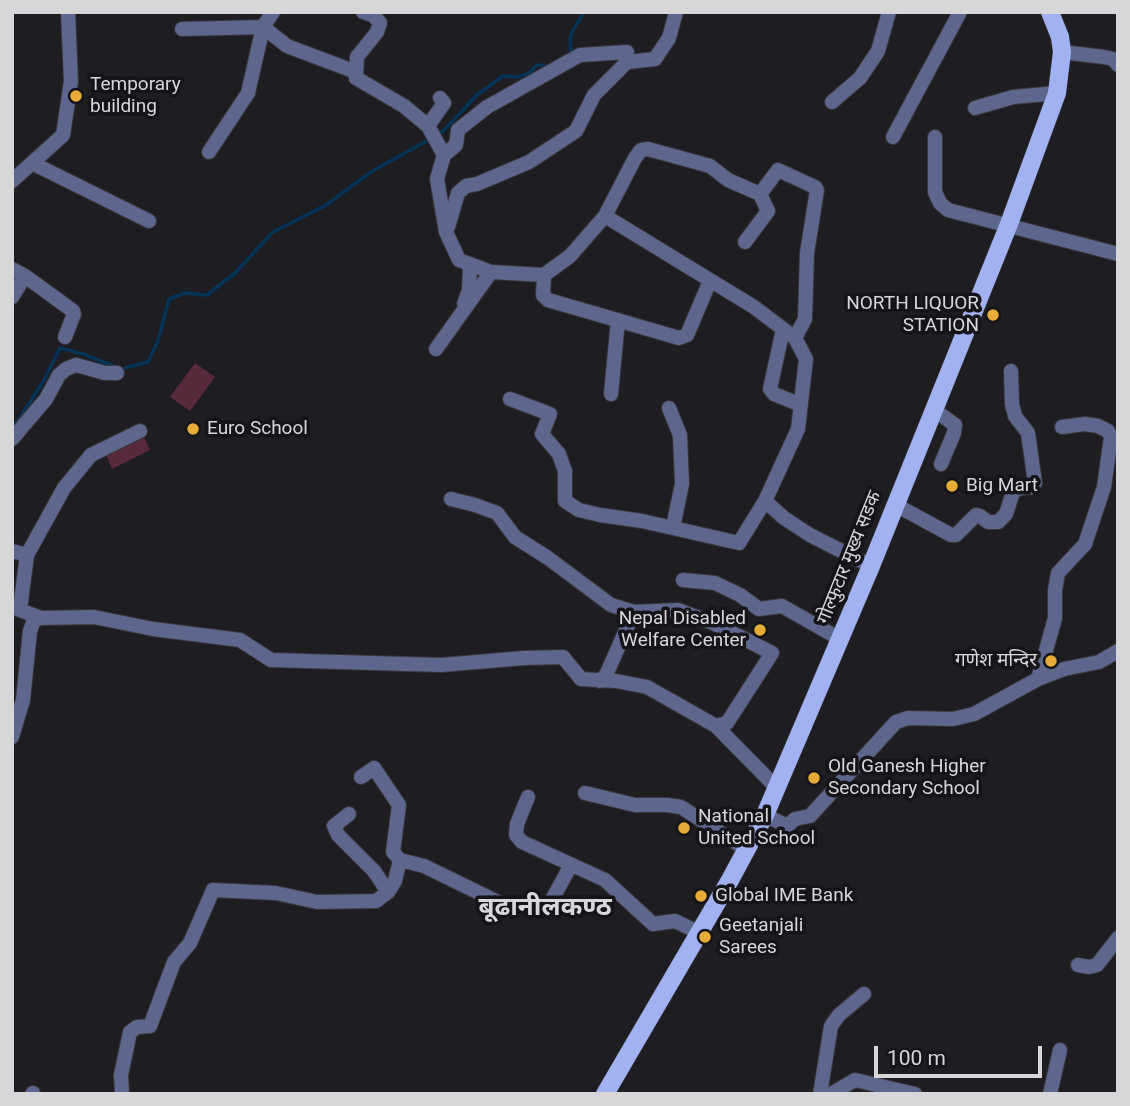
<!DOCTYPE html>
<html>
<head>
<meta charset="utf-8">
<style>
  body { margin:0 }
  #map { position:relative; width:1130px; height:1106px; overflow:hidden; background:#1e1d21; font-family:Roboto,sans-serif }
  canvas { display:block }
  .frame { position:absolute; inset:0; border:14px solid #d7d6d9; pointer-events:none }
  .scale { position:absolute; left:874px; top:1046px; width:168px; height:32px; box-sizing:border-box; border:4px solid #d7d6d9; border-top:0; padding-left:9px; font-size:21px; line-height:24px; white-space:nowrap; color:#d7d6d9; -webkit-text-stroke:5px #151418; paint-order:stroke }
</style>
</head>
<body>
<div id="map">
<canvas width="1130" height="1106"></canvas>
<div class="frame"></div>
<div class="scale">100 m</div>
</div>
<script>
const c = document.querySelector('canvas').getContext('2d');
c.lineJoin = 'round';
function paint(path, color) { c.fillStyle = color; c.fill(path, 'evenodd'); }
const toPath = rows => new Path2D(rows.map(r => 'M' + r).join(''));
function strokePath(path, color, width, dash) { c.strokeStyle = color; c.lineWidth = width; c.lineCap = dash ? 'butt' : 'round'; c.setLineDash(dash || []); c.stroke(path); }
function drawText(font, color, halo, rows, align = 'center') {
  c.font = font + ' Roboto,"Noto Sans Devanagari",sans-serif'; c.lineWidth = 7; c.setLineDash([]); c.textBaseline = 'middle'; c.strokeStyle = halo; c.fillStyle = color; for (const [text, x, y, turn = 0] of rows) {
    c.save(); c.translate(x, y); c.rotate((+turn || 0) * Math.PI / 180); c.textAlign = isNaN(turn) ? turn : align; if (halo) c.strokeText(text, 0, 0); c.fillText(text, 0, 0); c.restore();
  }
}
const green = toPath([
  [195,363,215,377,190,411,170,397],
  [143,435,150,450,112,469,106,454]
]);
const stream = toPath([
  [571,54,570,39,573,30,584,12],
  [436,135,443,131,477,95,503,76,519,77,530,72,537,65,549,66],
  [12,425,18,421,44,380,60,348,83,354,121,369,148,362,158,341,169,299,185,293,207,295,235,273,273,232,326,205,371,172,430,139]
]);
const minor = toPath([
  [363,12,373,15,380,23,377,32,357,57,356,78,404,106,428,126,444,155,437,179,446,232,459,260,491,272,544,275,570,256,605,216,635,158,641,150,648,149,710,166,728,180,760,194,768,211,745,242],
  [182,29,263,27,273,12],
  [1062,52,1104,57,1113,59,1118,65],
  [832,102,860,78,878,51,889,12],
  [975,108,1013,97,1057,93],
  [428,126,444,103,440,98],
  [893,137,960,12],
  [935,137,935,192,940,203,948,210,1118,254],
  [209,152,248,93,263,27,287,46,356,72],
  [444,155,456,145,458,130,487,107,580,55,627,52],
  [32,163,149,221],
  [12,181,63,135,71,81,68,12],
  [760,194,778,170,815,187,817,190,807,253,805,319,795,338],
  [448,227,458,193,466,186,477,184,529,162,576,131,594,95,627,62,655,59,669,38,676,12],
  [12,269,25,276,12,297],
  [544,275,543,295,548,300,679,338,687,335,710,281],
  [25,276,73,311,74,314,65,337],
  [464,304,469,290,470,264],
  [783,329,770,389,774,394,801,405],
  [436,349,491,272],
  [611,394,618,320],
  [510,399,550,414,542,434,559,454,565,471,565,501,579,510,600,515,642,521,739,543,765,501,798,429,806,359,795,338,754,307,605,216],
  [669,408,680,435,682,484,673,527],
  [933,409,955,425,954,433,941,464],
  [12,439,46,399,59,375,66,369,76,365,105,373,117,373],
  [451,499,475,505,497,513,515,537,548,558,611,605,634,612,606,675,600,681],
  [765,501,784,518,810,535,871,566],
  [894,504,951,535,956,535,976,515,980,516,988,522,998,522,1006,514,1013,492,1020,488,1031,487,1035,483,1028,433,1015,416,1012,404,1011,371],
  [12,551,27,555],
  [683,580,715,583,740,595,759,609,782,606,840,639],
  [12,607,41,618,94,617,153,629,240,640,271,660,441,665,524,658,563,657,581,679,616,681,647,687,716,726,776,787],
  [20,609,27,555,64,488,91,455,140,431],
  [634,612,678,610,713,623,772,653,727,723,716,726],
  [1038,679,1055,618,1055,590,1058,573,1085,544,1104,487,1111,437,1108,431,1098,426,1085,424,1062,427],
  [12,737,23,700,30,631,34,620,41,618],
  [361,777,374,768,399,805,393,852,400,860],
  [585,793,635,805,667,805,681,807,747,850],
  [528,797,517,824,516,835,522,842,605,880,653,924,675,921,700,933],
  [349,814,334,826,338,835,374,871,388,892,395,881,400,860,424,866,502,904,548,907,571,865],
  [765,815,787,826,795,819,810,816,896,722,908,718,953,719,974,714,1038,679,1064,669,1099,662,1118,651],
  [1078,965,1089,967,1097,965,1118,938],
  [32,1094,33,1093],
  [122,1094,121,1075,130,1032,137,1027,150,1026,174,962,190,943,213,890,276,893,317,902,376,901,388,892],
  [820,1094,831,1026,839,1015,864,994],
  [831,1094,855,1080,915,1094],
  [1050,1094,1060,1050]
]);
const major = toPath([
  [605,1094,730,880,765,815,871,566,1009,224,1057,93,1062,52,1060,37,1050,12]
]);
const markers = [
  [76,96,7,"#e6ac36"],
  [993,315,7,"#e6ac36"],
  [193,429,7,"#e6ac36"],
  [952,486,7,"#e6ac36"],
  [760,630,7,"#e6ac36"],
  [1051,661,7,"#e6ac36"],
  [814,778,7,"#e6ac36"],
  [684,828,7,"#e6ac36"],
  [701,896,7,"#e6ac36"],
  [705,937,7,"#e6ac36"]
];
const poiNames = [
  ["Temporary",90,85],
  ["building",90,107],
  ["NORTH LIQUOR",979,304,"right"],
  ["STATION",979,326,"right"],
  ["Euro School",207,429],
  ["Big Mart",966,486],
  ["Nepal Disabled",746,619,"right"],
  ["Welfare Center",746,641,"right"],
  ["गणेश मन्दिर",1037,661,"right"],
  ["Old Ganesh Higher",828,767],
  ["Secondary School",828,789],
  ["National",698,817],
  ["United School",698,839],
  ["Global IME Bank",715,896],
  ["Geetanjali",719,926],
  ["Sarees",719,948]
];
const streetNames = [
  ["गोल्फुटार मुख्य सडक",850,558,-68]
];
const districtNames = [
  ["बूढानीलकण्ठ",545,908]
];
paint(green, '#58293b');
strokePath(stream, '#053457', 3.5);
strokePath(minor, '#38373b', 16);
strokePath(major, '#38373b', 19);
strokePath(minor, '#5d668c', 14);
strokePath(major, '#a2b1f1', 18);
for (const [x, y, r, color] of markers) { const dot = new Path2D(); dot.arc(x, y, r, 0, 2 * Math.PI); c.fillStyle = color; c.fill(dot); strokePath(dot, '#151418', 2.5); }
drawText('19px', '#d7d6d9', '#151418', poiNames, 'left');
drawText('19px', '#d7d6d9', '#151418', streetNames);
drawText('bold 26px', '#d7d6d9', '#151418', districtNames);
</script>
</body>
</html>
